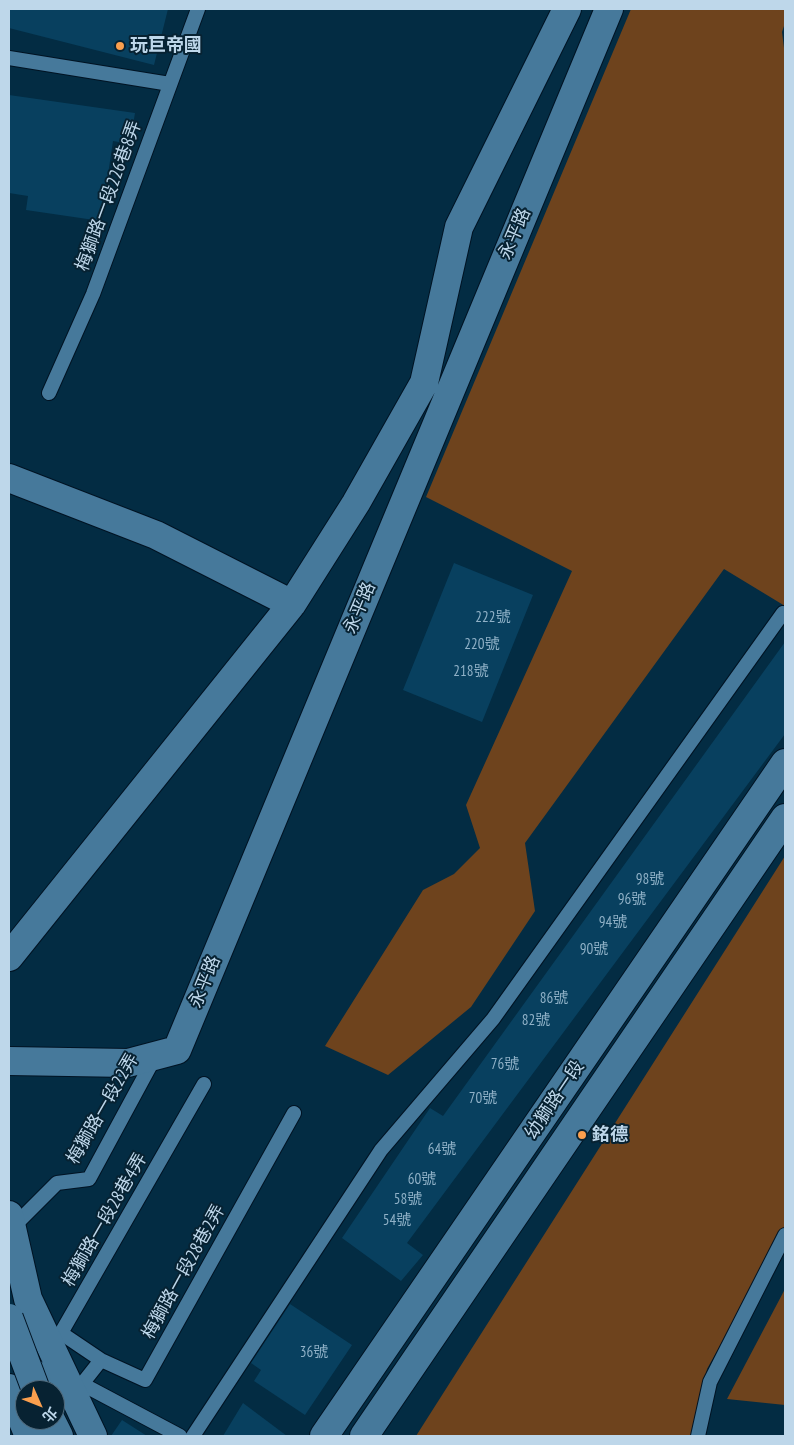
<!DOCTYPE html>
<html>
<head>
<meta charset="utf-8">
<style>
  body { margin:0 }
  #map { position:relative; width:794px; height:1445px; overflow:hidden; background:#032c43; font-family:"PT Sans Narrow","Noto Sans TC",sans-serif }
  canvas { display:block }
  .frame { position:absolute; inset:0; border:10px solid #bed7ea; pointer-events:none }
  .north { position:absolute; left:15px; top:1380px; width:50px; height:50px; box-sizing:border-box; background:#072232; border:1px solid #506a7c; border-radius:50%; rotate:134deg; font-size:14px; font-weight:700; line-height:20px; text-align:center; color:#bed7ea }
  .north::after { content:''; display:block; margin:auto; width:18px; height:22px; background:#fa9f4e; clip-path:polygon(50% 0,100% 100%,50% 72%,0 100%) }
</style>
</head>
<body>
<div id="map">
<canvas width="794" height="1445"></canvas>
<div class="frame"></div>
<div class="north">北</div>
</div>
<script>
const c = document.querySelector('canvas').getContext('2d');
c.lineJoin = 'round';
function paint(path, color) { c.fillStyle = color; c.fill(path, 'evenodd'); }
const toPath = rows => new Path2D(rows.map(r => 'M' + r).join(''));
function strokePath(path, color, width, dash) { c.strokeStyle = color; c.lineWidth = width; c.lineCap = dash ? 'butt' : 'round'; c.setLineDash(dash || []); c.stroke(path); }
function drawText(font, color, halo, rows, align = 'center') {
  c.font = font + ' "PT Sans Narrow","Noto Sans TC",sans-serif'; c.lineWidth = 4; c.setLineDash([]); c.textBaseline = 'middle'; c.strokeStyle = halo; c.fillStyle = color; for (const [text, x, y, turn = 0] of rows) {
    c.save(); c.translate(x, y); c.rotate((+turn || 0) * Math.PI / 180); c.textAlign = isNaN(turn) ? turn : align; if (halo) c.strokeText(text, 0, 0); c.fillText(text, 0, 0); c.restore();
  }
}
const green = toPath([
  [631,9,785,9,785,23,782,32,785,56,785,606,724,569,525,843,535,911,471,1007,388,1075,325,1046,423,890,454,874,480,848,466,805,572,571,426,497],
  [785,856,785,1230,707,1369,693,1436,416,1436],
  [785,1289,785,1405,727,1399]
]);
const building = toPath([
  [9,9,168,9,154,65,9,28],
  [9,95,135,113,130,144,113,141,101,221,26,210,28,196,9,193],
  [454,563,533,595,482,722,403,690],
  [785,642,785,734,407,1243,423,1255,401,1281,342,1238,430,1108,443,1116],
  [290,1304,352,1345,305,1415,254,1381,261,1370,251,1363],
  [243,1403,287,1436,223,1436],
  [122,1420,147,1436,111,1436]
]);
const service = toPath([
  [9,58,170,84],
  [49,393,93,294,198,9],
  [12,1228,57,1183,89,1179,155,1057],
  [101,1360,61,1333,204,1084],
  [27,1362,68,1384,82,1384,180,1436],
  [82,1384,101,1360,145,1380,294,1113],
  [193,1436,381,1150,493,1019,783,613,785,615],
  [698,1436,710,1382,785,1235]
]);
const minor = toPath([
  [9,478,156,535,292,604],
  [9,957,292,604,356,503,424,383,459,227,567,9],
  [9,1061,128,1063,177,1050,609,9],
  [9,1215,28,1299,93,1436]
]);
const tertiary = toPath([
  [9,1388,29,1436],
  [51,1420,59,1436],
  [324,1436,785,763],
  [364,1436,785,818]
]);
const tertiaryBridge = toPath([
  [9,1318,36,1390]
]);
const markers = [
  [120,46,5,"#fa9f4e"],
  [582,1135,5,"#fa9f4e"]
];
const numberNames = [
  ["222號",493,618],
  ["220號",482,645],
  ["218號",471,672],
  ["98號",650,880],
  ["96號",632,900],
  ["94號",613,923],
  ["90號",594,950],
  ["86號",554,999],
  ["82號",536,1021],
  ["76號",505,1065],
  ["70號",483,1099],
  ["64號",442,1150],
  ["60號",422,1180],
  ["58號",408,1200],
  ["54號",397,1221],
  ["36號",314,1353]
];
const poiNames = [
  ["玩巨帝國",130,46],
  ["銘德",592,1135]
];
const streetNames = [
  ["梅獅路一段226巷8弄",109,196,-70],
  ["永平路",515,234,-67],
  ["永平路",360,608,-67],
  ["永平路",205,982,-68],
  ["幼獅路一段",555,1100,-56],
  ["梅獅路一段22弄",103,1109,-60],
  ["梅獅路一段28巷4弄",105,1220,-60],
  ["梅獅路一段28巷2弄",184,1272,-61]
];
paint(green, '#6e431d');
paint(building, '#08405f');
strokePath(service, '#001323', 16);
strokePath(minor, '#001323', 30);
strokePath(tertiary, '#001323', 30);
strokePath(service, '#46799b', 14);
strokePath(minor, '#46799b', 28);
strokePath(tertiary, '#46799b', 28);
strokePath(tertiaryBridge, '#001323', 30, []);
strokePath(tertiaryBridge, '#46799b', 28);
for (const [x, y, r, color] of markers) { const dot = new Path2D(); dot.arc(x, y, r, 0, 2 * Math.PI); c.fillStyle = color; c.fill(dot); strokePath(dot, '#072232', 2); }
drawText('15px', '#90b1c7', null, numberNames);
drawText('bold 18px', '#bed7ea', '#072232', poiNames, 'left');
drawText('18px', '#bed7ea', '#072232', streetNames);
</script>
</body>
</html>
